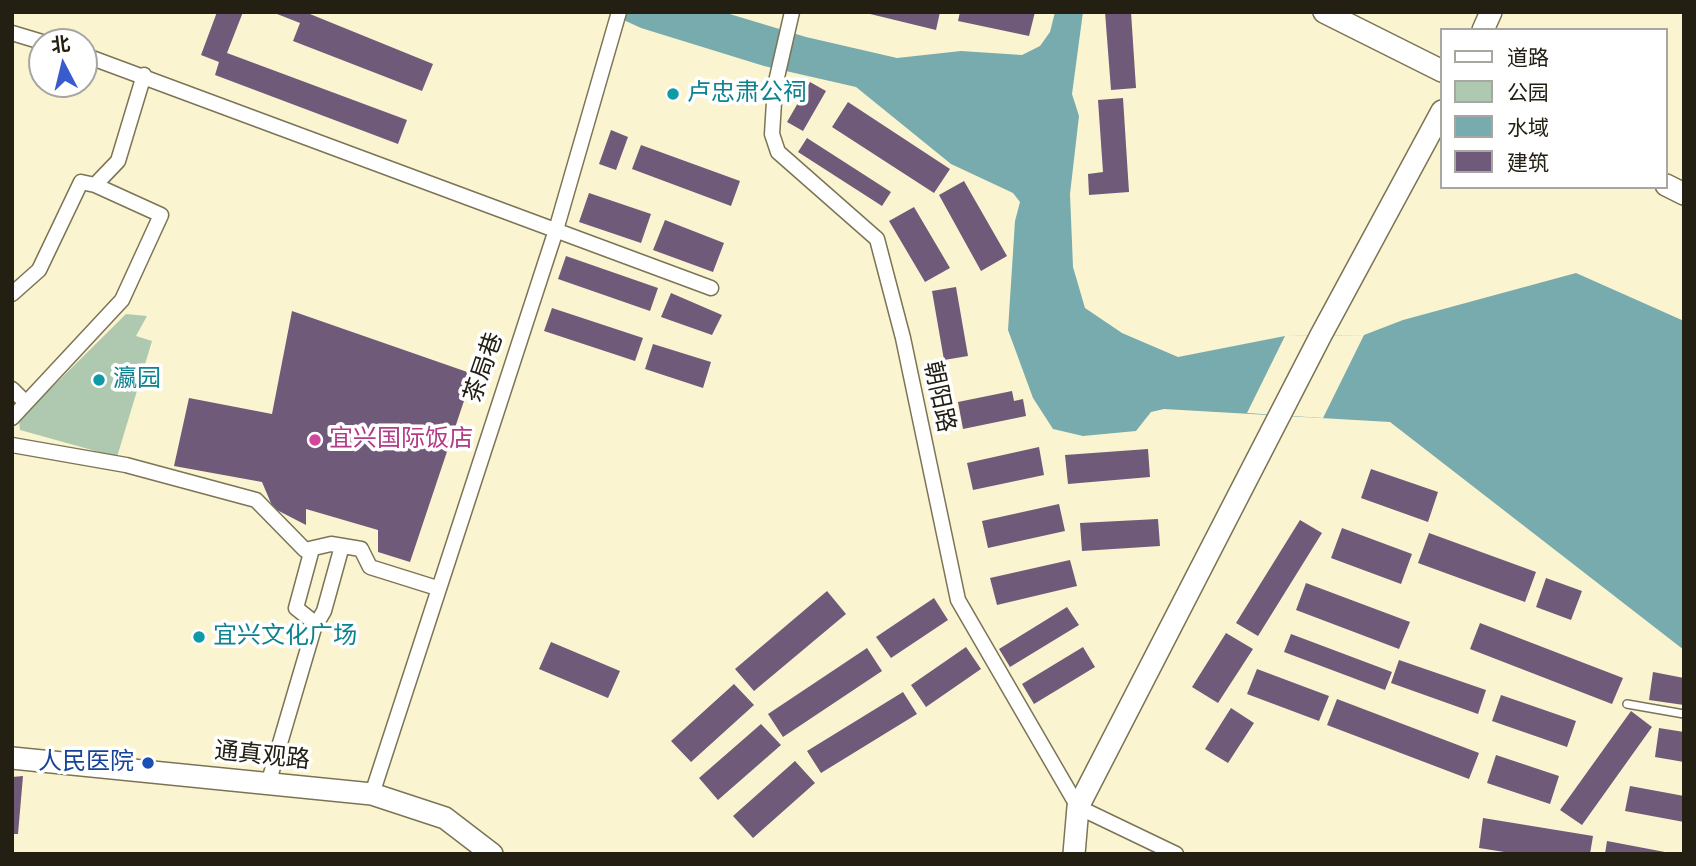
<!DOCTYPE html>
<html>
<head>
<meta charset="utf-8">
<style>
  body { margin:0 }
  #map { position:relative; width:1696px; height:866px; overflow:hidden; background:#fbf4d1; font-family:"Titillium Web","Noto Sans SC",sans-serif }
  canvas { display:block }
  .frame { position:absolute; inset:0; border:14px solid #232013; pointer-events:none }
  .legend { position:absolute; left:1440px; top:28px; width:228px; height:161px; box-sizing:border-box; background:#fff; border:2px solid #a7a6a1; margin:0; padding:9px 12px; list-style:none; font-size:21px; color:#232013 }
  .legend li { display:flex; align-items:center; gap:14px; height:35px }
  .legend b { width:35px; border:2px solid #a7a6a1 }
  .north { position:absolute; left:28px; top:28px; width:70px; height:70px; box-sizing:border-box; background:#fff; border:2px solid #a7a6a1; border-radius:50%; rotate:353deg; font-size:19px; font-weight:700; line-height:28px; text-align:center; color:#232013 }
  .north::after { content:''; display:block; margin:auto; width:24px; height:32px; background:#3a5bcd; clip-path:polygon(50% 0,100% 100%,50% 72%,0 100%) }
</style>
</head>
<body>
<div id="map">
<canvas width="1696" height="866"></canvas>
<div class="frame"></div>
<ul class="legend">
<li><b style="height:9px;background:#fff"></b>道路</li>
<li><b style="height:19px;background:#afc9b1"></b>公园</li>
<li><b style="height:19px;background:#77abae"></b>水域</li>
<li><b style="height:19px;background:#6f5a79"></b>建筑</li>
</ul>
<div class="north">北</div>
</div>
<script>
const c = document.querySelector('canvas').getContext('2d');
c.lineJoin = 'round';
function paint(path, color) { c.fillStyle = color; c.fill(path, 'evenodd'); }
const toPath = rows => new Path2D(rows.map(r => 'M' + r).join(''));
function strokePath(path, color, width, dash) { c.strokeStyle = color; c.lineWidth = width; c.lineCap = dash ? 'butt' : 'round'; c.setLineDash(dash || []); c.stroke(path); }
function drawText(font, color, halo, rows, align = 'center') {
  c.font = font + ' "Titillium Web","Noto Sans SC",sans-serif'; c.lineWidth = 7; c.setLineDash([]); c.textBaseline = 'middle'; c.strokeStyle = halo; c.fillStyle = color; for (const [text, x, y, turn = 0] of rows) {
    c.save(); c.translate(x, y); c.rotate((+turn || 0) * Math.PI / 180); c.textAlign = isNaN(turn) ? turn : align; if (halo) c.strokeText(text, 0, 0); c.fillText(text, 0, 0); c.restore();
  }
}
const green = toPath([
  [126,314,147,316,136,336,152,341,117,457,20,430,19,420]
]);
const water = toPath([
  [606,12,723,12,806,37,897,58,961,51,1022,55,1040,46,1050,32,1055,12,1083,12,1072,94,1079,116,1070,194,1073,267,1085,308,1122,333,1178,357,1285,336,1364,335,1403,320,1576,273,1684,321,1684,650,1390,422,1164,409,1151,412,1136,431,1083,436,1053,429,1033,398,1008,330,1015,221,1020,202,1013,193,951,164,856,87,764,66,641,28]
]);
const pier = toPath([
  [1364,335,1323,418,1247,413,1285,336]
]);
const building = toPath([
  [217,12,243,12,227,53,407,120,398,144,215,75,219,62,201,55],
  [272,12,305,12,433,64,422,91,293,41,300,23],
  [862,12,940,12,936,30],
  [960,12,1035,12,1029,36,958,21],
  [1105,12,1131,12,1136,88,1111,90],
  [810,82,826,91,803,131,787,122],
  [1123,98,1129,192,1089,195,1088,174,1103,172,1098,100],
  [848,102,950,169,934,193,832,127],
  [611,130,628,137,616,170,599,164],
  [807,138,891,192,882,206,798,152],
  [641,145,740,181,731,206,632,169],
  [964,181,1007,256,981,271,939,195],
  [589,193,651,214,641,243,579,222],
  [914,207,950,268,925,282,889,221],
  [665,220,724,243,713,272,653,250],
  [566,256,658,288,650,311,558,279],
  [956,287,968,356,944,360,932,291],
  [671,293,722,315,712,335,661,317],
  [552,308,643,338,635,361,544,331],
  [292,311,473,374,410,562,378,552,378,530,306,509,306,525,273,508,262,482,174,466,189,398,272,414],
  [653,344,711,362,703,388,645,369],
  [1012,391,1014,401,1023,399,1026,416,963,429,958,402],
  [1039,447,1044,475,973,490,967,463],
  [1148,449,1150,477,1068,484,1065,455],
  [1371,469,1438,492,1428,522,1361,498],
  [1059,504,1065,531,988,548,982,521],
  [1158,519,1160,546,1082,551,1080,523],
  [1300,520,1322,533,1258,636,1236,623],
  [1342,528,1412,554,1401,584,1331,558],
  [1429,533,1536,572,1525,602,1418,563],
  [1070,560,1077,586,997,605,990,578],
  [1546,578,1582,591,1571,620,1536,607],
  [1306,583,1410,622,1399,649,1296,610],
  [827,591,846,614,754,691,735,669],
  [934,598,948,620,891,658,876,637],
  [1067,607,1079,625,1010,667,999,649],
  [1480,623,1623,678,1612,704,1470,649],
  [1226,633,1253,649,1218,703,1192,687],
  [1291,634,1392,672,1385,690,1284,652],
  [551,642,620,671,608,698,539,669],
  [966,647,981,669,926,707,911,685],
  [1083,647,1095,667,1034,704,1022,684],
  [867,648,882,671,783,737,768,714],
  [1399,660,1486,690,1478,714,1391,683],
  [1257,669,1329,696,1319,721,1247,694],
  [1653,672,1684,678,1684,705,1649,700],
  [734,684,754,705,691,762,671,741],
  [903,692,917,714,821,773,807,751],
  [1501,695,1576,721,1567,747,1492,721],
  [1337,699,1479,753,1469,779,1327,725],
  [1231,708,1254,723,1228,763,1205,749],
  [1631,711,1652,727,1582,825,1560,810],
  [761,724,781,745,718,800,699,778],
  [1659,728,1684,732,1684,762,1655,757],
  [1496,755,1559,776,1550,804,1487,783],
  [795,761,815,783,753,838,733,816],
  [23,776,18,834,12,834,12,777],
  [1630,786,1684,796,1684,822,1625,811],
  [1483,818,1593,836,1590,854,1517,854,1479,848],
  [1607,841,1665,852,1665,854,1605,854]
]);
const lane = toPath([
  [1627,704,1684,714]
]);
const street = toPath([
  [792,12,775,86,772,134,778,152,877,239,903,338,958,600,1078,807,1176,854],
  [12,33,42,42],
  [84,55,711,288],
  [12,294,39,270,81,182,95,185],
  [12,389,26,403],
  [12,418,122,300,161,215,95,185,118,161,144,75],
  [12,445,126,465,256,500,305,550,331,544,361,549,370,567,437,588],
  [312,549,296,608,316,624],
  [268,784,314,628,324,611,342,546],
  [372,794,556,230,619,12]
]);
const secondary = toPath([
  [1324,12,1442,71],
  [1483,30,1491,12],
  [1666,185,1684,194],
  [12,758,372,794,445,818,492,854],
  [1074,854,1078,807,1321,335,1442,111]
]);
const markers = [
  [673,94,7,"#0f9aa8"],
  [99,380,7,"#0f9aa8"],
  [315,440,7,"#d1479c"],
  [199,637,7,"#0f9aa8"],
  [148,763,7,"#1a4fb4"]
];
const cultureNames = [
  ["卢忠肃公祠",687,94],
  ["瀛园",113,380],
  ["宜兴文化广场",213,637]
];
const streetNames = [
  ["茶局巷",485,368,-71],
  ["朝阳路",938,397,78],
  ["通真观路",262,757,6]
];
const hotelNames = [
  ["宜兴国际饭店",329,440]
];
const transitNames = [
  ["人民医院",134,763]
];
paint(green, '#afc9b1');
paint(water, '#77abae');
paint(pier, '#fbf4d1');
paint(building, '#6f5a79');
strokePath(lane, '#7b7455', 10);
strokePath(street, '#7b7455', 17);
strokePath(secondary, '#7b7455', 24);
strokePath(lane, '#fff', 7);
strokePath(street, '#fff', 14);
strokePath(secondary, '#fff', 21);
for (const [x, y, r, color] of markers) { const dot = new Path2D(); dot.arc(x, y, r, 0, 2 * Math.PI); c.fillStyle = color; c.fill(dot); strokePath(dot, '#fff', 2.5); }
drawText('24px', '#0d838f', '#fff', cultureNames, 'left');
drawText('24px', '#232013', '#fff', streetNames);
drawText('24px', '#b23c85', '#fff', hotelNames, 'left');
drawText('24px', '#164399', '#fff', transitNames, 'right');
</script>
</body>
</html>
